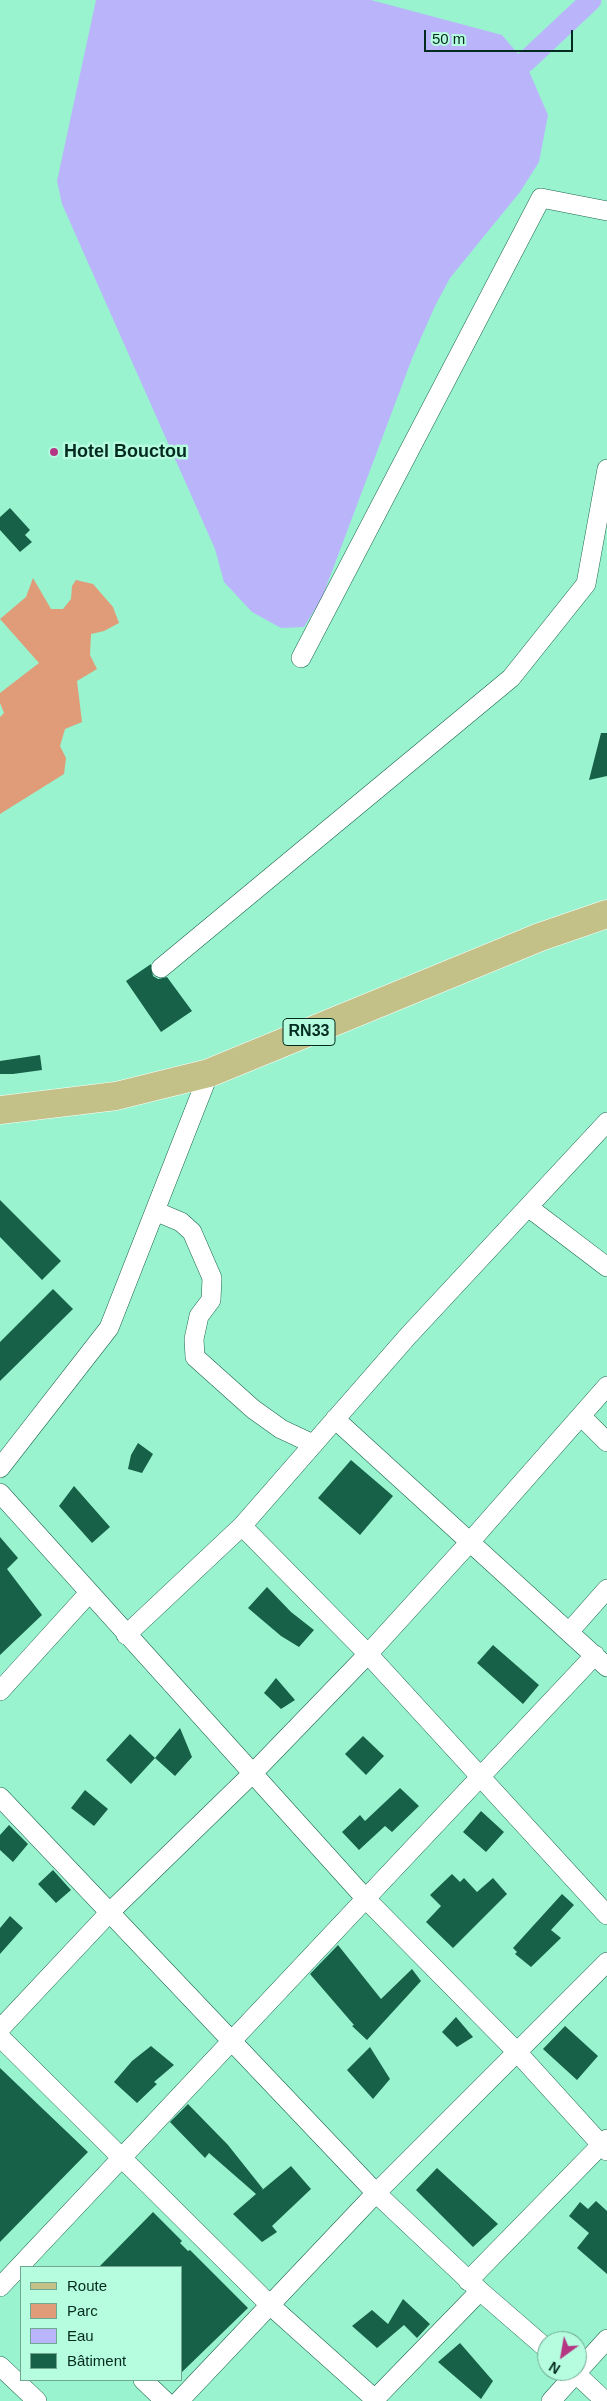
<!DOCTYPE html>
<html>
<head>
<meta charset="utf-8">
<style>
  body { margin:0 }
  #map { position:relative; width:607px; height:2401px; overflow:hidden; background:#99f3cf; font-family:Arial,sans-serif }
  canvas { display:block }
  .legend { position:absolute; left:20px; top:2266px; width:162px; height:115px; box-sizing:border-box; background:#b6fcdf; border:1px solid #6ea892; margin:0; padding:6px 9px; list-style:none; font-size:15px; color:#032b1f }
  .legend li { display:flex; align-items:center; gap:10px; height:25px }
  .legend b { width:25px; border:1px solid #6ea892 }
  .north { position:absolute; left:537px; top:2331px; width:50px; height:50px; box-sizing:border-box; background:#b6fcdf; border:1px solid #6ea892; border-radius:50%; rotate:212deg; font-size:14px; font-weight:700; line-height:20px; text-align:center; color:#032b1f }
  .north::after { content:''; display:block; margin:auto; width:18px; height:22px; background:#b53784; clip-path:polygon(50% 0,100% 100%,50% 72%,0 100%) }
  .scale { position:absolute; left:424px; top:30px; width:149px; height:22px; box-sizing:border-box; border:2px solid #032b1f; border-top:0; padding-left:6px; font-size:15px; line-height:18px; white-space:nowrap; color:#032b1f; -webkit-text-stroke:4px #b6fcdf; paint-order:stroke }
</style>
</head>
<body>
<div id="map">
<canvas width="607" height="2401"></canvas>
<ul class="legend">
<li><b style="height:6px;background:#c3c188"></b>Route</li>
<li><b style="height:14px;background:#e09b78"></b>Parc</li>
<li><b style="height:14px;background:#bab5fb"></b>Eau</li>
<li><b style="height:14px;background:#176149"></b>Bâtiment</li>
</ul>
<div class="north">N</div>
<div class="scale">50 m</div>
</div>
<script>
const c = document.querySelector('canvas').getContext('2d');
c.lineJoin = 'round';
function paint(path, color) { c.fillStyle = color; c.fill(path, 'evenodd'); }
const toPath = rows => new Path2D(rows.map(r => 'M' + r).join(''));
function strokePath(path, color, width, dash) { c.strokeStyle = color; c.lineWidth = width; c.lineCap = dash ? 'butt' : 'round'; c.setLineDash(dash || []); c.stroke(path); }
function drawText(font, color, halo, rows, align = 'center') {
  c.font = font + ' Arial,sans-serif'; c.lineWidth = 5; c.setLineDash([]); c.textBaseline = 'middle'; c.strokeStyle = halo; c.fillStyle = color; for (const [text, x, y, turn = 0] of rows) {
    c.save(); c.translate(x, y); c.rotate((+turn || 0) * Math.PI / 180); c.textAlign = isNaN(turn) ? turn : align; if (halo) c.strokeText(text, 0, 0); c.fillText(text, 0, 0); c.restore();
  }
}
const green = toPath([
  [33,578,51,609,63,609,71,599,72,586,76,580,93,584,113,607,119,623,104,631,91,634,90,655,97,669,77,681,82,722,65,729,60,746,66,758,64,774,0,814,0,717,4,713,0,703,0,693,39,663,0,619,26,597]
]);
const water = toPath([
  [96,0,371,0,502,35,525,62,548,115,539,162,520,192,450,278,435,306,413,356,322,598,304,627,281,628,252,612,224,582,215,549,62,204,57,181]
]);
const canal = toPath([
  [525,62,591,0]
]);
const building = toPath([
  [10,508,30,530,25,535,32,542,20,552,0,530,0,517],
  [601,733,607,733,607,776,589,780],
  [151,964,153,976,158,979,167,977,192,1011,161,1032,126,981],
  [40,1055,42,1070,13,1074,0,1074,0,1061],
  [0,1200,61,1261,42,1280,0,1237],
  [53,1289,73,1309,0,1381,0,1342],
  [138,1443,153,1454,142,1473,128,1469,131,1455],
  [351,1460,393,1496,360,1535,318,1498],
  [74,1486,110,1527,92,1543,59,1506],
  [0,1537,18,1558,7,1569,42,1615,0,1655],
  [267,1587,291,1612,314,1630,299,1647,281,1636,248,1608],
  [493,1645,539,1685,523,1704,477,1663],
  [276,1678,295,1700,281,1709,264,1693],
  [180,1728,192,1757,175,1776,155,1758],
  [130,1734,155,1758,131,1784,106,1760],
  [363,1736,384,1756,366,1775,345,1754],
  [400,1788,419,1806,392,1832,385,1826,359,1850,342,1832,360,1815,365,1821],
  [85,1790,108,1809,94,1826,71,1808],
  [481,1811,504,1832,486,1852,463,1832],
  [9,1825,28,1844,13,1862,0,1850,0,1835],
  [53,1870,71,1890,56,1903,38,1884],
  [452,1874,460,1882,464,1878,477,1892,493,1878,507,1894,453,1948,426,1922,441,1906,430,1895],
  [562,1894,574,1905,551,1930,561,1938,531,1967,515,1954,517,1952,513,1948],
  [10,1916,23,1928,0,1954,0,1928],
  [338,1945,381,1999,412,1969,421,1981,367,2040,352,2026,354,2025,310,1974],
  [456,2017,473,2037,457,2047,442,2032],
  [565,2026,598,2056,577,2080,543,2049],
  [151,2046,174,2065,154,2082,157,2084,137,2103,114,2082,132,2061],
  [370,2047,390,2079,373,2099,347,2070],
  [0,2068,88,2152,0,2242],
  [188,2104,228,2145,263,2189,261,2191,291,2166,311,2189,272,2226,277,2232,262,2242,233,2214,256,2194,209,2153,205,2158,170,2122],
  [437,2168,498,2224,473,2247,416,2190],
  [596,2201,607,2211,607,2274,577,2248,589,2233,569,2216,580,2202,588,2209],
  [153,2212,182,2241,180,2243,188,2251,190,2250,248,2308,181,2373,181,2267,99,2267],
  [403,2299,430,2324,417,2338,404,2325,377,2348,352,2326,372,2310,388,2324],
  [460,2343,493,2381,481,2399,438,2362]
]);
const street = toPath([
  [301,658,541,198,607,211],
  [161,968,511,678,586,584,607,469],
  [528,1207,607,1267],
  [155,1211,181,1222,192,1232,212,1278,211,1300,199,1316,194,1339,195,1357,253,1409,281,1429,313,1444],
  [581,1416,607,1442],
  [335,1419,607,1667],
  [0,1468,109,1328,209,1073],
  [0,1493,366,1899,517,2052,607,2151],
  [242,1526,368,1654,607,1915],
  [569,1632,607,1589],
  [126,1635,242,1526,408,1336,607,1122],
  [0,1691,89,1593],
  [0,1797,376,2193,480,2291,547,2349],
  [0,2029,109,1913,253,1773,368,1654,469,1543,607,1386],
  [0,2037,271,2306,377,2401],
  [468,2281,607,2139],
  [0,2287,595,1655],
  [0,2366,37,2401],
  [573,2371,605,2401],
  [143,2380,165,2401],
  [179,2401,376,2193,607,1962],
  [373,2401,480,2291],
  [551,2401,607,2339]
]);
const primary = toPath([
  [0,1110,116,1096,209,1073,540,937,607,914]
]);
const markers = [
  [54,452,5,"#b53784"]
];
const shields = [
  [309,1032,52]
];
const shieldNames = [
  ["RN33",309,1032]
];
const poiNames = [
  ["Hotel Bouctou",64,452]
];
paint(green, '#e09b78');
paint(water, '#bab5fb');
strokePath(canal, '#bab5fb', 21);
paint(building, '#176149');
strokePath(street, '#1c654d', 20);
strokePath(primary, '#fff', 29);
strokePath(street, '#fff', 19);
strokePath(primary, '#c3c188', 28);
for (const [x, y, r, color] of markers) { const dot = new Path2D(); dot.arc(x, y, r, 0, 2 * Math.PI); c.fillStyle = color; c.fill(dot); strokePath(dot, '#b6fcdf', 2); }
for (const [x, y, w] of shields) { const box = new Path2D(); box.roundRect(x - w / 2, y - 13.5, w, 27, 4); c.fillStyle = '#b6fcdf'; c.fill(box); strokePath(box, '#032b1f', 1); }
drawText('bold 16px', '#032b1f', null, shieldNames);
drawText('bold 18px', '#032b1f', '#b6fcdf', poiNames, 'left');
</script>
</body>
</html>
